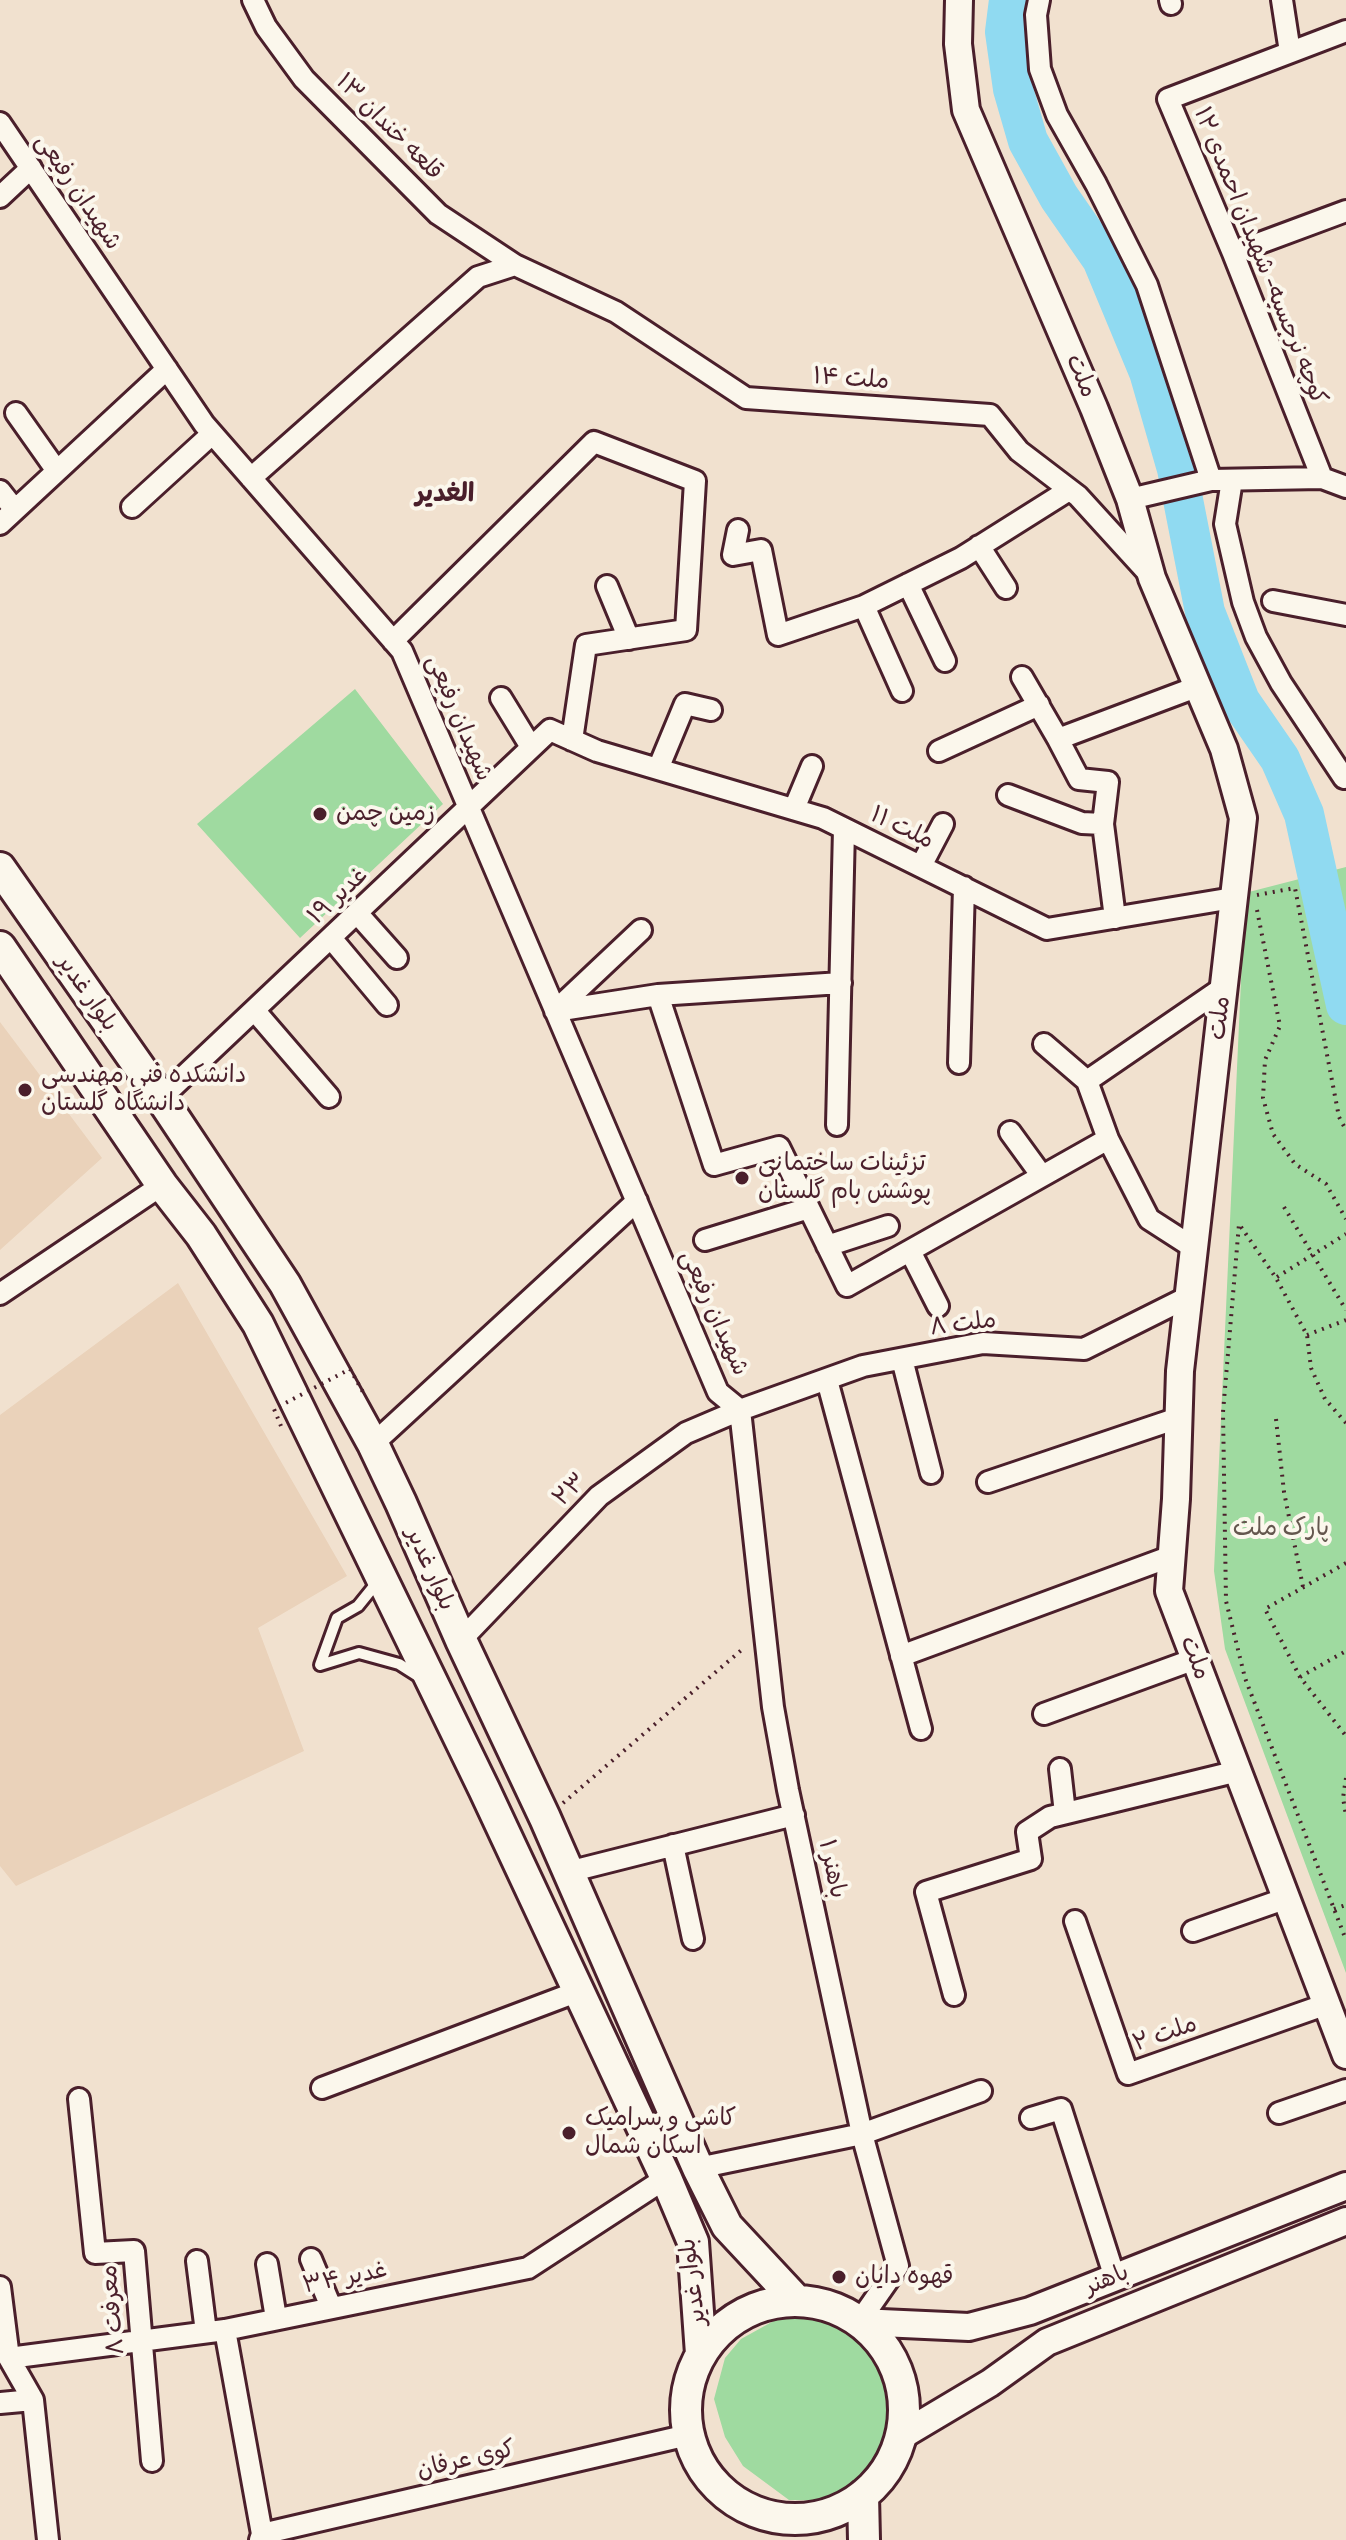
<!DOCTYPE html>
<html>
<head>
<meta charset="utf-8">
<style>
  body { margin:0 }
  canvas { display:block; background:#f1e1cf }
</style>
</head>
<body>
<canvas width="1346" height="2540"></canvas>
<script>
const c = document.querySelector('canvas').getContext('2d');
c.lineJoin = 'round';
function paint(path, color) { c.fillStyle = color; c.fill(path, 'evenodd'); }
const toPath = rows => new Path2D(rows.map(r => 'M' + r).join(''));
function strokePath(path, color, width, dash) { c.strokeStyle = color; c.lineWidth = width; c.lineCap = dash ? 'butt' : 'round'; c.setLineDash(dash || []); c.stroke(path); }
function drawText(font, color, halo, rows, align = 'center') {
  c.font = font + ' "Patrick Hand","Playpen Sans Arabic",sans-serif'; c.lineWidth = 8; c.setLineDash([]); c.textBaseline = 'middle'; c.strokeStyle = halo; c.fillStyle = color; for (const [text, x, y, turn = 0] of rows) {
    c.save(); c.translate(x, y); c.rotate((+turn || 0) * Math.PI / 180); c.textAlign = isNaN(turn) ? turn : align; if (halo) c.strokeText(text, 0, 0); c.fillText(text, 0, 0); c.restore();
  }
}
const built = toPath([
  [0,1022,102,1158,0,1250],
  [178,1283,347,1576,258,1628,304,1751,16,1886,0,1866,0,1415]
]);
const green = toPath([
  [355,689,443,804,300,938,197,824],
  [1346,867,1346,1973,1225,1649,1214,1571,1245,893],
  [788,2313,834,2313,864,2327,892,2362,904,2421,879,2480,853,2501,789,2500,743,2466,725,2437,714,2399,725,2358,741,2339]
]);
const river = toPath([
  [1009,0,1005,32,1013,89,1028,141,1059,197,1102,259,1149,372,1177,469,1205,612,1240,701,1280,759,1304,814,1346,1005]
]);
const path = toPath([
  [1257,895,1295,888,1339,1117,1346,1130],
  [1257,910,1280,1026,1265,1060,1263,1098,1273,1134,1295,1164,1326,1184,1346,1219],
  [1284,1207,1346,1310],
  [1277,1277,1346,1234],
  [1307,1335,1346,1320],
  [1276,1419,1284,1492,1303,1587],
  [1346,1423,1325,1399,1311,1368,1307,1335,1276,1278,1239,1224,1223,1412,1226,1601,1245,1678,1346,1940],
  [1346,1563,1265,1609,1300,1677,1346,1736],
  [1300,1677,1346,1651],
  [1346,1778,1343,1798,1346,1815],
  [563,1803,745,1647],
  [1334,1909,1346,1905]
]);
const lane = toPath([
  [379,1580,358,1606,337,1618,320,1665,359,1653,399,1664,421,1678]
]);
const street = toPath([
  [253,0,266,27,304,79,438,214,515,265,616,312,746,398,990,415,1019,451,1078,496,1150,575],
  [1039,0,1036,15,1040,69,1057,115,1096,184,1147,285,1211,480],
  [1170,0,1171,4],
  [1282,0,1290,52],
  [0,123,204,424,402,651,718,1392,740,1410],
  [0,197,31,168],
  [1233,253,1346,211],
  [16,413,57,471],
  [251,478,478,277,515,265],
  [1322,478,1233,253,1168,99,1346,31],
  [1232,480,1225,524,1243,602,1256,637,1281,683,1344,778],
  [0,491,15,510],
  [1130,499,1211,480,1322,478,1346,487],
  [132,507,212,434],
  [0,524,167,369],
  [738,530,733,555,761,550,778,635,864,606,961,558,1069,490],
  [979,546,1006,588],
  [908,584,945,661],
  [607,586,629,639],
  [1273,601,1346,615],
  [864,606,902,691],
  [393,641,594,442,695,481,686,630,586,645,572,740],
  [1022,677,1058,739,1199,686],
  [501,698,531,747],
  [1058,739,1079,779,1108,782,1103,824,1115,918],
  [939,751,1039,705],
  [658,769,685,704,711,710],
  [1008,795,1082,823,1103,824],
  [794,809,812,766],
  [921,866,943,824],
  [357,913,397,958],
  [331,938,387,1005],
  [658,995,714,1165,779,1147,847,1286,1108,1139],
  [255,1011,329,1097],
  [555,1011,658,995,841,983],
  [555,1011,641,930],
  [1044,1044,1087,1081,1108,1139,1149,1219,1194,1248],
  [959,1063,964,887],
  [1087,1081,1224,987],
  [161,1098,550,730,597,751,823,818,1047,929,1233,898],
  [837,1125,844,829],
  [1010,1132,1042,1176],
  [705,1240,809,1208],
  [827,1246,888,1226],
  [910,1251,938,1306],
  [0,1294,162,1185],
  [902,1359,931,1473],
  [827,1380,921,1729],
  [740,1410,773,1707,788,1790,862,2134,898,2266,859,2322],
  [373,1444,637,1201],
  [988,1482,1178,1418],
  [461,1640,599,1496,686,1433,740,1410,863,1366,983,1343,1084,1349,1188,1297],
  [901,1656,1172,1556],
  [1044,1714,1195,1659],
  [1060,1769,1065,1813],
  [673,1845,693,1939],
  [568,1872,794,1815],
  [1075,1921,1128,2074,1327,2004],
  [1193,1931,1287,1898],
  [954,1995,926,1892,1031,1859,1027,1832,1050,1817,1238,1771],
  [322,2088,579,1991],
  [79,2099,95,2253,134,2251,152,2461],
  [1279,2113,1346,2090],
  [1031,2118,1061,2109,1115,2278],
  [698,2168,862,2134,981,2091],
  [311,2259,331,2307],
  [197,2261,206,2332],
  [267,2264,276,2318],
  [0,2287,9,2358,33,2400,48,2540],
  [225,2330,262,2534],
  [9,2358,225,2330,528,2268,666,2178],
  [0,2403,33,2400],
  [260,2540,262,2534,688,2435]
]);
const secondary = toPath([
  [959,0,958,44,966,110,1094,408,1130,499,1152,578,1224,749,1243,818,1180,1371,1176,1499,1169,1591,1346,2055],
  [859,2322,969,2327,1030,2311,1346,2186],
  [901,2436,990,2383,1047,2342,1346,2221]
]);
const primary = toPath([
  [0,868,161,1098,285,1284,373,1444,401,1503,461,1640,545,1818,698,2168,727,2226,797,2301],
  [0,947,162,1185,201,1235,258,1324,484,1789,666,2178,693,2242,701,2354],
  '686 2410a109 109 0 1 1 218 0a109 109 0 1 1-218 0Z',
  [863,2495,864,2540]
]);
const pathBridge = toPath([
  [281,1426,274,1409,350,1369,363,1392]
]);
const markers = [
  [320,814,8,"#4a1f2b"],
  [25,1090,8,"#4a1f2b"],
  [742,1178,8,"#4a1f2b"],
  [569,2133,8,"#4a1f2b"],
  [839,2277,8,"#4a1f2b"]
];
const streetNames = [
  ["۱۳ قلعه خندان",389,127,45],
  ["شهیدان رفیعی",78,192,56],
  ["کوچه نرجسیه- شهیدان احمدی ۱۲",1260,256,68],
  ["ملت",1081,376,67],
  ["۱۴ ملت",851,379,4],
  ["شهیدان رفیعی",459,718,67],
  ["۱۱ ملت",902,828,26],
  ["۱۹ غدیر",338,896,-43],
  ["بلوار غدیر",87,993,55],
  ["ملت",1220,1018,-83],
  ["شهیدان رفیعی",714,1313,66],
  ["۸ ملت",963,1324,-7],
  ["۲۳",570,1490,-44],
  ["بلوار غدیر",430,1569,66],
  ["ملت",1195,1658,69],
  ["باهنر ۱",832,1869,78],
  ["۲ ملت",1165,2034,-19],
  ["۳۴ غدیر",345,2278,-11],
  ["باهنر",1107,2280,-22],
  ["بلوار غدیر",693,2282,-97],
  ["معرفت ۸",113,2310,-95],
  ["کوی عرفان",466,2460,-13]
];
const poiNames = [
  ["زمین چمن",336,814],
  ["دانشکده فنی مهندسی",41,1076],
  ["دانشگاه گلستان",41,1104],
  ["تزئینات ساختمانی",758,1164],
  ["پوشش بام گلستان",758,1192],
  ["کاشی و سرامیک",585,2119],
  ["اسکان شمال",585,2147],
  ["قهوه دایان",855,2277]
];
const parkNames = [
  ["پارک ملت",1281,1529]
];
const neighbourhoodNames = [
  ["الغدیر",445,494]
];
paint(built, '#ead2ba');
paint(green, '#9fdaa0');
strokePath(river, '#90daf1', 40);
strokePath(lane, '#4a1f2b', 16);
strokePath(street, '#4a1f2b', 26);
strokePath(secondary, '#4a1f2b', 32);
strokePath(primary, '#4a1f2b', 36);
strokePath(path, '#4a1f2b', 4, [2, 6]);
strokePath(lane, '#fbf7ec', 10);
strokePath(street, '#fbf7ec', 20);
strokePath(secondary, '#fbf7ec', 26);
strokePath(primary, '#fbf7ec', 30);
strokePath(pathBridge, '#4a1f2b', 4, [2, 6]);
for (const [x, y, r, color] of markers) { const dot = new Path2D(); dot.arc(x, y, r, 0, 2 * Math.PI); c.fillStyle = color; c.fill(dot); strokePath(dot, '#fbf7ec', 3); }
drawText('24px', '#4a1f2b', '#fbf7ec', streetNames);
drawText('24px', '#4a1f2b', '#fbf7ec', poiNames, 'left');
drawText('24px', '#64574e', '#fbf7ec', parkNames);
drawText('bold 26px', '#4a1f2b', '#fbf7ec', neighbourhoodNames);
</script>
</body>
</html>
